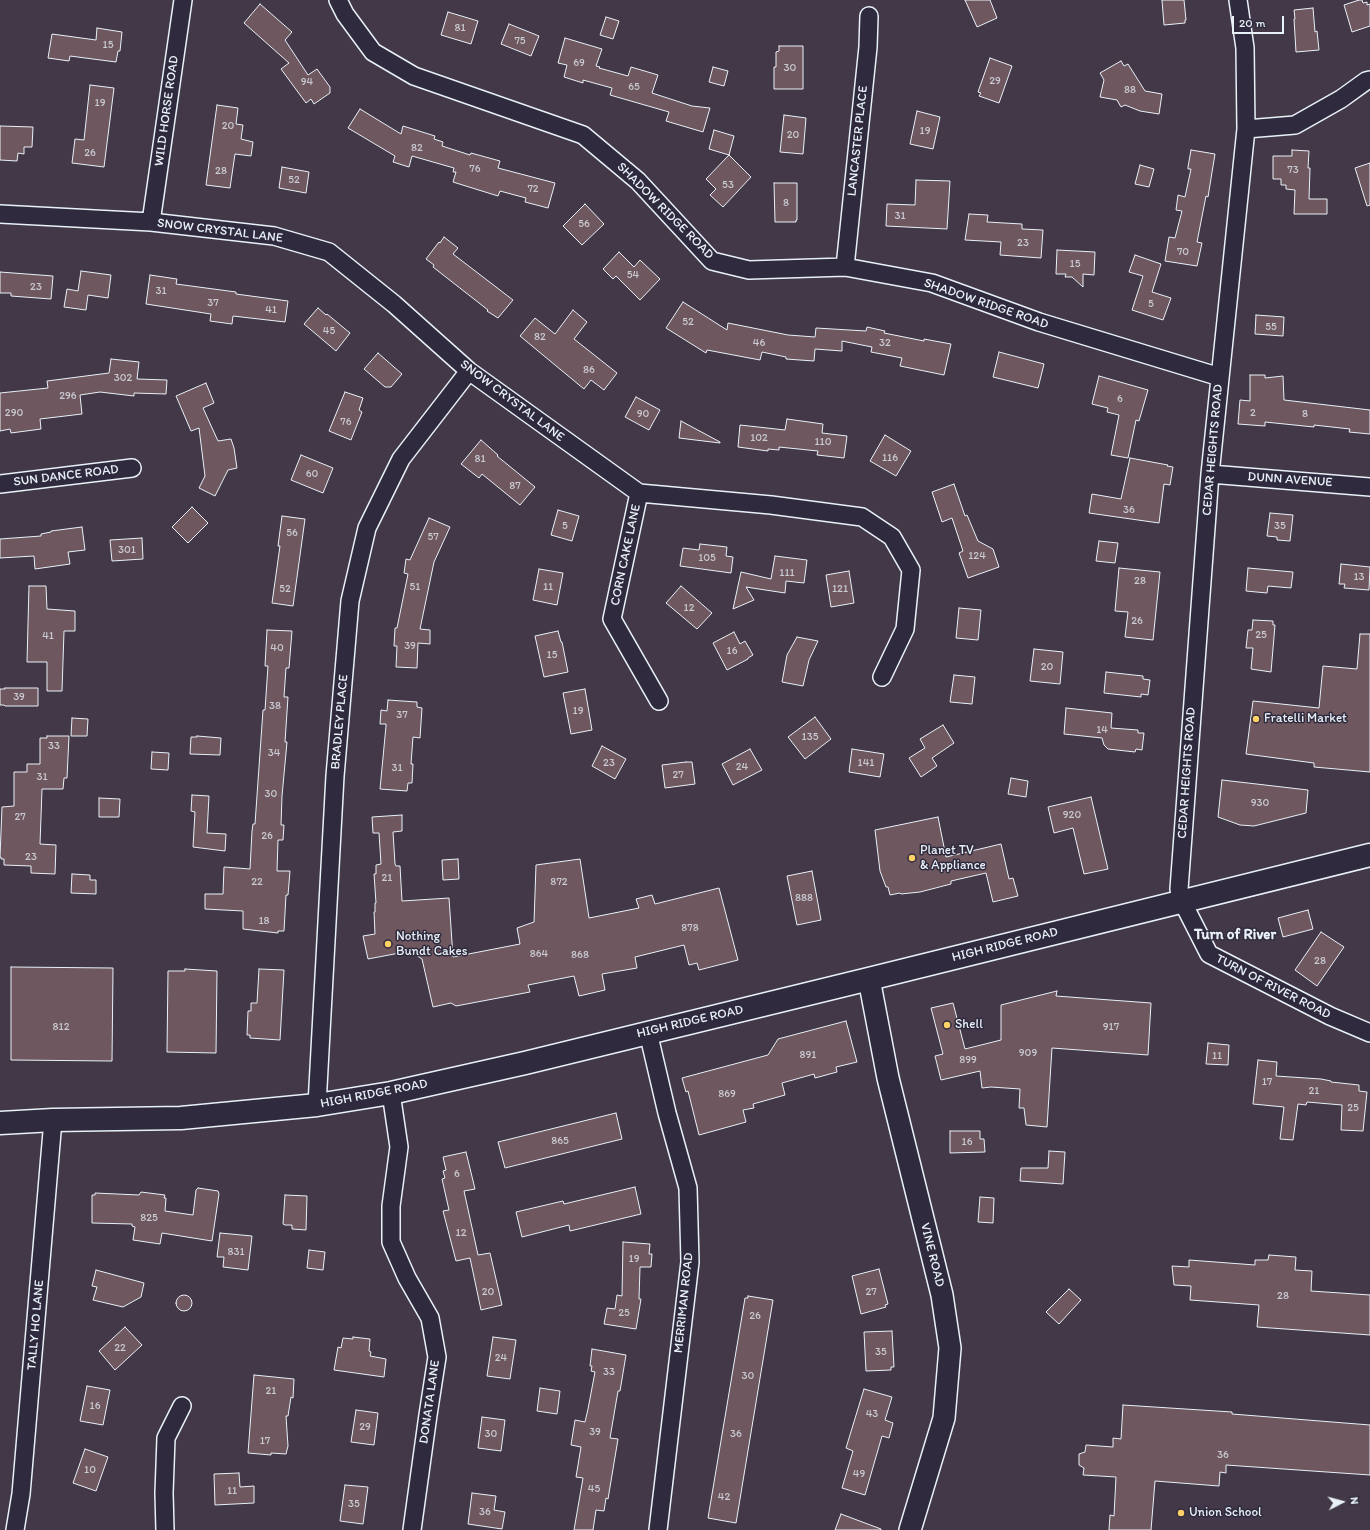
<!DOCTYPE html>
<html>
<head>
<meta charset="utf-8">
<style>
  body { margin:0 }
  #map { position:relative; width:1370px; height:1530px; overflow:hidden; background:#423847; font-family:Itim,sans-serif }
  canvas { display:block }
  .north { position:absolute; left:1322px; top:1482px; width:40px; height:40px; -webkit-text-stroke:3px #2f2a3d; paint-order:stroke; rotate:84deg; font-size:11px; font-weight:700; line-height:16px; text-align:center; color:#e8f1f8 }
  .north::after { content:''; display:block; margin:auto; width:14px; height:18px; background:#e8f1f8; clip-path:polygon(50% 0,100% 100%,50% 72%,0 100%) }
  .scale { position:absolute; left:1232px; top:16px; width:52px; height:18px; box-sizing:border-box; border:2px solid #e8f1f8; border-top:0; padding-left:5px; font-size:12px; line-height:14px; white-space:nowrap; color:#e8f1f8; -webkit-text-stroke:3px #2f2a3d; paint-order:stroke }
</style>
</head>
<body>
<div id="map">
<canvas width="1370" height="1530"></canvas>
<div class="north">N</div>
<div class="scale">20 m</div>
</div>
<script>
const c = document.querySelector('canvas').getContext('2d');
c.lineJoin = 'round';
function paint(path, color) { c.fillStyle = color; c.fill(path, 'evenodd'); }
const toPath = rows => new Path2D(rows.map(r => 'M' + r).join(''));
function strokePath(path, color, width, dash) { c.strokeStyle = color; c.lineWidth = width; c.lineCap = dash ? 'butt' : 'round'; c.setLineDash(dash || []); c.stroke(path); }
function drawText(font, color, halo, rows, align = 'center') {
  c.font = font + ' Itim,sans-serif'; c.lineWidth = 3; c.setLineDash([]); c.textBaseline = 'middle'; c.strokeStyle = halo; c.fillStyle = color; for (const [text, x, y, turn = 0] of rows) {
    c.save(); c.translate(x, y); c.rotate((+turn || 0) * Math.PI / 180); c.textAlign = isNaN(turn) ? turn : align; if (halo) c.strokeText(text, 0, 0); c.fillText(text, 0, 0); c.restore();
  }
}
const building = toPath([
  [965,0,990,0,997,18,977,27,965,0],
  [1162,0,1184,0,1186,20,1185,20,1185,23,1164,25,1162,0],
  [1359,0,1362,0,1363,3,1367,2,1367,5,1370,4,1370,26,1352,32,1344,5,1359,0],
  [260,4,292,32,285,40,308,75,317,69,330,87,330,93,314,104,311,99,306,103,281,69,289,63,244,23,260,4],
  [1313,8,1315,32,1317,31,1319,50,1296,52,1294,19,1295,19,1294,10,1313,8],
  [448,12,478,21,471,44,441,35,448,12],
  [606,17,619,21,613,39,600,35,606,17],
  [509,24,539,36,531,56,501,44,509,24],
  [97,28,122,32,120,51,118,51,116,62,70,56,69,61,48,58,52,34,96,40,97,28],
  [565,38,602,49,596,66,600,67,599,68,628,76,631,67,658,75,652,93,692,106,710,108,703,132,666,121,669,112,610,95,612,88,583,80,583,83,564,77,567,65,558,63,565,38],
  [779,46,803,46,803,89,774,89,774,67,776,67,776,52,779,51,779,46],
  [990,58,1012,66,999,103,979,96,981,93,978,92,990,58],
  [1121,61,1124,66,1128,64,1145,91,1162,94,1159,114,1140,111,1125,105,1121,107,1117,100,1100,97,1104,80,1100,73,1121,61],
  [713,67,728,71,724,86,709,82,713,67],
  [90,85,114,88,104,167,72,163,75,139,84,140,90,85],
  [217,105,238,108,236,124,243,125,241,139,253,142,251,156,235,154,230,188,206,185,217,105],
  [360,109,401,134,403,126,435,136,434,139,443,142,442,146,470,155,471,153,500,161,498,168,555,183,548,208,525,202,526,198,500,191,498,196,453,182,456,172,453,172,454,168,412,156,409,167,393,162,395,156,348,128,360,109],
  [917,111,940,117,933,149,910,144,917,111],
  [784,115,806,118,803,154,780,152,784,115],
  [0,126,33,127,32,147,24,147,24,154,18,153,17,161,0,160,0,126],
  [714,130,734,136,729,155,709,149,714,130],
  [1191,150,1215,154,1208,197,1206,196,1197,242,1202,243,1197,266,1165,261,1169,237,1175,238,1182,211,1176,210,1178,195,1185,197,1191,169,1188,169,1188,167,1191,150],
  [1292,150,1309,151,1308,168,1310,168,1309,199,1327,199,1327,214,1294,214,1295,190,1286,189,1286,185,1281,185,1281,179,1273,179,1273,156,1292,156,1292,150],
  [729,155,751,177,723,207,710,195,716,189,706,179,729,155],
  [1370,163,1370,205,1367,206,1355,168,1370,163],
  [1140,165,1154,169,1149,187,1135,184,1140,165],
  [282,167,309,172,306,193,279,188,282,167],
  [916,180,950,181,947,229,886,226,887,204,915,205,916,180],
  [774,183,797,183,797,220,796,220,796,222,775,222,774,183],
  [585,204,604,224,582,245,563,226,585,204],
  [969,214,988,215,987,222,1022,224,1022,229,1043,230,1041,258,1000,255,1001,242,965,240,969,214],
  [444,237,458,248,453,254,513,300,498,318,487,311,488,310,433,267,434,265,426,259,439,242,440,243,444,237],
  [1057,250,1095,252,1094,275,1083,274,1083,287,1072,277,1065,277,1066,274,1056,274,1057,250],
  [619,252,634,267,640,260,660,279,640,300,616,276,613,279,603,269,619,252],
  [1135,255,1161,264,1152,292,1171,298,1163,320,1132,310,1143,276,1129,272,1135,255],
  [81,271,111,275,108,298,88,295,86,310,64,307,67,289,78,291,81,271],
  [0,272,53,276,51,299,11,296,11,293,0,293,0,272],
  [150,275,177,279,176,284,236,292,236,294,288,301,285,322,233,316,232,324,210,321,211,314,146,304,150,275],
  [683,302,727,330,728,323,788,335,815,337,816,328,866,331,867,327,885,331,884,333,924,341,924,339,951,344,944,375,900,366,902,358,871,352,872,347,842,341,842,351,815,349,814,361,786,359,786,357,762,352,760,360,707,350,706,353,666,328,683,302],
  [318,308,326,315,327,314,350,333,336,351,304,324,318,308],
  [573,310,587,322,574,339,617,373,604,390,591,380,584,389,520,336,535,318,555,334,573,310],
  [1256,315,1284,317,1283,336,1255,334,1256,315],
  [999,352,1044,364,1038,388,993,377,999,352],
  [378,353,402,374,391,387,385,387,364,369,378,353],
  [111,359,139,362,137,379,167,380,166,394,134,393,134,396,100,392,80,395,82,414,40,419,41,429,11,433,10,429,0,431,0,393,48,388,47,381,109,373,111,359],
  [1250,375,1265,375,1265,378,1283,376,1284,400,1370,410,1370,434,1349,432,1350,429,1314,425,1314,427,1265,422,1265,426,1238,424,1240,400,1250,401,1250,375],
  [1099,376,1148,390,1139,421,1136,420,1128,458,1111,455,1119,415,1107,412,1108,408,1092,404,1099,376],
  [206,383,214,403,203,408,218,441,231,439,234,448,237,468,228,470,215,496,199,488,205,476,199,428,191,431,176,396,206,383],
  [345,392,363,398,359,410,362,412,351,440,329,431,345,392],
  [636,397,660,410,649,430,625,417,636,397],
  [787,419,823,424,822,433,847,436,844,458,817,455,818,451,779,447,779,450,768,449,768,451,738,447,740,425,785,430,787,419],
  [681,421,720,442,720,443,679,438,681,421],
  [885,435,911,451,896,476,870,461,885,435],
  [481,440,498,455,497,456,535,487,520,505,482,474,479,478,461,464,481,440],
  [301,455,333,468,323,493,291,480,301,455],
  [1130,458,1168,465,1167,466,1173,467,1170,485,1164,484,1159,523,1089,513,1092,494,1121,499,1130,458],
  [954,484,965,516,967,515,978,541,993,549,999,567,968,578,959,553,963,551,952,518,942,522,932,492,954,484],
  [192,507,208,523,188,543,172,527,192,507],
  [558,510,579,516,572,541,551,535,558,510],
  [1270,513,1293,515,1290,541,1277,540,1277,537,1267,536,1270,513],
  [282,516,305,519,293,606,272,603,280,546,278,546,282,516],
  [429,518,450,527,434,562,420,629,430,630,430,644,418,643,417,668,396,667,397,646,394,646,395,628,397,628,408,574,404,573,406,559,410,560,429,518],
  [82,527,85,550,68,552,70,564,35,569,34,556,0,558,0,539,41,536,41,534,51,532,51,531,82,527],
  [142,538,143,559,112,561,110,540,142,538],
  [1099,541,1118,543,1115,563,1096,561,1099,541],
  [700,544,727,547,726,556,733,557,731,573,680,566,683,548,699,550,700,544],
  [775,556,807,560,804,583,786,581,785,593,746,587,754,600,733,609,741,572,771,579,775,556],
  [1341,564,1370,567,1369,590,1344,588,1345,584,1339,584,1341,564],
  [1119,568,1160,572,1153,640,1125,637,1128,612,1115,611,1119,568],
  [1248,568,1293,572,1291,588,1268,586,1267,593,1246,591,1248,568],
  [539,569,563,573,557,605,533,600,539,569],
  [849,571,854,603,831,607,826,575,849,571],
  [29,586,46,586,47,609,75,611,75,631,64,631,62,691,47,691,47,662,27,662,29,586],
  [681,586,712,613,697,629,666,603,681,586],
  [959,608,981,610,978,640,956,638,959,608],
  [1253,620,1273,621,1273,625,1275,625,1271,672,1251,669,1253,648,1246,648,1248,630,1252,630,1253,620],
  [267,630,292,631,289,668,286,668,284,697,288,697,285,742,287,742,282,796,281,825,284,825,283,840,278,840,277,871,290,871,288,895,286,895,284,931,278,931,278,933,243,929,243,911,205,909,205,894,223,894,224,867,250,869,252,831,253,824,255,824,263,710,265,710,268,666,265,666,267,630],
  [558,631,561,642,562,642,568,672,544,677,535,636,558,631],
  [734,632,740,644,745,641,753,655,748,658,748,659,727,670,713,643,734,632],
  [1360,634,1370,634,1370,772,1314,767,1314,763,1246,754,1253,701,1319,708,1323,666,1357,669,1360,634],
  [797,637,818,641,809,660,803,686,782,682,787,655,797,637],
  [1034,649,1063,652,1060,684,1030,681,1034,649],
  [1106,672,1143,676,1143,679,1150,680,1148,695,1141,694,1141,697,1104,693,1106,672],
  [954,675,975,677,972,704,950,702,954,675],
  [5,688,38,688,38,706,5,706,4,705,0,705,0,689,5,689,5,688],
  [585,689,592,730,571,734,563,693,585,689],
  [388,700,417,702,417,707,422,708,420,738,413,737,411,764,413,764,412,783,408,783,407,791,380,789,386,726,386,724,380,724,381,710,387,711,388,700],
  [1066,708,1112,713,1111,728,1138,730,1138,733,1144,733,1142,750,1136,749,1135,752,1108,749,1104,745,1102,738,1064,734,1066,708],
  [815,717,831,739,805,759,788,737,815,717],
  [72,718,88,719,87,736,71,736,72,718],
  [943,725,954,743,932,758,937,766,921,777,909,758,925,748,920,739,943,725],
  [47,736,69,736,67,778,64,778,63,789,42,789,40,844,56,845,55,874,31,873,31,866,4,865,4,859,1,859,1,857,0,857,2,807,14,806,14,772,27,772,27,764,40,764,40,738,47,738,47,736],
  [197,736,221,738,220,755,190,754,191,737,197,737,197,736],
  [602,746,626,759,615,779,592,766,602,746],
  [750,749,762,770,733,785,722,764,750,749],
  [852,749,884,754,880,777,849,772,852,749],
  [152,752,169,753,168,770,151,769,152,752],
  [686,762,692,762,695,784,665,788,662,765,686,762],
  [1011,778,1028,781,1026,797,1008,794,1011,778],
  [1222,780,1308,790,1306,813,1254,826,1240,825,1218,817,1222,780],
  [192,795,209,796,207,833,226,834,225,851,193,847,195,812,191,811,192,795],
  [1091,797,1108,869,1084,874,1073,828,1054,833,1048,807,1091,797],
  [99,798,120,799,119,817,99,817,99,798],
  [402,815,402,831,393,832,395,864,396,866,400,866,402,901,449,898,453,957,520,944,517,928,534,922,536,865,580,859,589,918,639,908,636,899,652,895,655,904,719,888,738,960,699,970,697,963,689,965,684,945,635,957,637,968,602,974,605,990,579,996,574,976,528,985,530,992,456,1006,451,1003,433,1007,422,959,410,951,368,959,363,936,375,934,374,912,375,912,375,903,376,903,374,874,376,874,376,865,381,864,379,833,373,833,372,817,402,815],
  [938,817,946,857,1001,844,1009,879,1013,878,1018,896,993,902,986,873,951,881,951,884,920,892,901,894,900,893,890,895,888,887,886,887,880,871,875,830,938,817],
  [458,859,459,879,443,880,442,860,458,859],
  [812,871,821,920,797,925,787,876,812,871],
  [72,874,90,875,90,880,96,880,96,894,71,893,72,874],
  [1308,910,1313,929,1283,937,1278,918,1308,910],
  [1321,932,1344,947,1317,986,1295,970,1321,932],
  [11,967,113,968,112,1061,11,1060,11,967],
  [185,969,217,971,216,1053,167,1052,168,971,185,971,185,969],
  [259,969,284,970,280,1040,250,1038,250,1035,247,1035,248,1011,251,1011,251,1003,257,1003,259,969],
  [1057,991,1056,996,1151,1003,1148,1055,1052,1048,1047,1127,1026,1125,1024,1108,1019,1108,1020,1089,991,1087,982,1088,980,1071,941,1080,935,1056,943,1054,931,1008,953,1003,965,1049,1001,1040,1001,1005,1057,991],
  [846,1021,857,1062,836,1067,837,1072,815,1078,814,1074,782,1083,785,1095,753,1104,754,1108,743,1110,746,1122,699,1135,688,1091,686,1092,682,1078,768,1055,778,1039,846,1021],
  [1208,1043,1229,1045,1228,1065,1206,1064,1208,1043],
  [1258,1060,1277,1062,1276,1076,1321,1079,1331,1081,1331,1082,1359,1085,1359,1091,1367,1092,1363,1131,1341,1130,1342,1105,1307,1102,1306,1105,1298,1104,1293,1140,1280,1139,1284,1107,1253,1104,1258,1060],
  [616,1113,622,1139,505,1168,498,1142,616,1113],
  [950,1131,980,1131,980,1139,984,1139,985,1152,950,1153,950,1131],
  [1049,1151,1065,1152,1063,1184,1020,1181,1021,1168,1048,1168,1049,1151],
  [466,1152,475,1189,464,1191,478,1255,490,1253,502,1305,481,1310,470,1258,456,1261,443,1211,449,1210,442,1179,445,1178,443,1171,446,1170,443,1157,466,1152],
  [635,1187,641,1214,570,1231,569,1225,522,1237,516,1212,563,1201,564,1204,635,1187],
  [198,1188,218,1191,219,1194,212,1241,162,1233,160,1244,133,1240,135,1227,132,1226,132,1224,92,1223,92,1195,95,1195,95,1193,139,1195,141,1192,165,1195,164,1198,166,1198,165,1211,193,1215,196,1190,198,1188],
  [285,1195,307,1196,306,1230,292,1229,292,1225,285,1225,283,1224,285,1195],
  [980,1197,994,1198,993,1223,978,1222,980,1197],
  [220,1233,252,1236,248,1270,223,1267,224,1257,217,1257,220,1233],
  [623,1242,650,1244,649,1254,652,1254,651,1267,640,1267,639,1299,641,1299,636,1329,604,1324,607,1308,615,1309,617,1295,622,1296,623,1242],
  [309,1250,325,1252,323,1270,307,1268,309,1250],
  [1269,1255,1296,1257,1295,1270,1312,1271,1311,1291,1370,1295,1370,1335,1257,1327,1259,1305,1190,1300,1191,1286,1174,1285,1172,1266,1189,1267,1189,1260,1255,1265,1255,1260,1268,1260,1269,1255],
  [879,1269,888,1304,885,1305,886,1307,861,1314,852,1276,879,1269],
  [96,1270,144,1283,141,1297,123,1307,93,1300,97,1287,92,1286,96,1270],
  [1069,1289,1081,1300,1059,1324,1046,1312,1069,1289],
  '176 1303a8 8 0 1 1 16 0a8 8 0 1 1-16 0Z',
  [748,1296,773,1300,736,1523,708,1518,745,1298,748,1298,748,1296],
  [125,1327,142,1345,115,1370,99,1351,125,1327],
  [892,1331,894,1367,891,1367,891,1370,866,1371,864,1332,892,1331],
  [353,1337,370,1339,369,1351,371,1352,370,1356,386,1359,384,1377,334,1370,338,1347,341,1348,343,1338,353,1339,353,1337],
  [493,1337,516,1340,510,1379,487,1376,493,1337],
  [592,1349,626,1355,620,1391,618,1391,610,1438,618,1439,608,1499,606,1498,604,1511,596,1510,593,1530,574,1530,583,1478,576,1477,581,1447,571,1445,575,1420,585,1422,588,1409,595,1372,591,1371,592,1366,590,1366,592,1349],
  [254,1375,294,1379,293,1398,291,1397,288,1416,286,1416,288,1446,286,1454,271,1453,271,1455,248,1453,254,1375],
  [87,1386,110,1390,103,1425,80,1421,87,1386],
  [540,1388,560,1391,557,1414,537,1411,540,1388],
  [864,1389,892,1397,885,1420,893,1423,889,1438,882,1436,865,1495,842,1488,853,1451,846,1448,864,1389],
  [1123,1405,1232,1412,1232,1414,1370,1425,1370,1475,1226,1465,1226,1473,1220,1472,1219,1486,1155,1481,1151,1530,1109,1530,1110,1515,1114,1516,1116,1477,1083,1475,1084,1468,1079,1465,1079,1454,1085,1452,1086,1445,1113,1447,1113,1438,1121,1439,1123,1405],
  [356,1410,378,1413,374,1445,351,1442,356,1410],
  [482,1417,505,1420,501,1451,478,1448,482,1417],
  [85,1449,108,1457,96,1491,73,1483,85,1449],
  [239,1473,240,1487,254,1486,254,1503,215,1505,214,1474,239,1473],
  [345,1485,368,1487,363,1524,340,1521,345,1485],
  [472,1493,496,1496,494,1510,505,1512,502,1529,468,1524,472,1493],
  [841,1514,881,1529,881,1530,835,1530,841,1514]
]);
const minor = toPath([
  [338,0,345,14,373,52,414,76,583,135,638,181,712,261,749,270,845,267,932,283,1039,322,1220,377],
  [1238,0,1245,48,1246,129,1210,474,1179,889,1182,901,1209,954,1330,1016,1370,1033],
  [1246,129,1295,125,1341,99,1366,81,1370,80],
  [0,214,151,222,274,236,329,252,394,304,469,371,639,493,771,505,862,517,892,537,911,570,905,629,882,677],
  [151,222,183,0],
  [845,267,868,47,869,16],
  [1210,474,1370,487],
  [0,484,132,468],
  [639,493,612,619,659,701],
  [648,1032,667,1113,688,1188,690,1262,658,1530],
  [391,1093,399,1147,391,1206,391,1242,407,1278,430,1318,437,1357,428,1415,412,1530],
  [317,1105,335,776,350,601,367,528,401,459,469,371],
  [15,1530,21,1494,53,1120],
  [165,1530,164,1493,166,1438,182,1406]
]);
const tertiary = toPath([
  [869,979,888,1078,942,1295,950,1348,944,1418,910,1530]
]);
const primary = toPath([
  [0,1123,53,1120,181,1118,317,1105,391,1093,525,1063,869,979,1370,855]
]);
const markers = [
  [1256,719,4,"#ffd166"],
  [912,858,4,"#ffd166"],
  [388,944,4,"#ffd166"],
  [947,1025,4,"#ffd166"],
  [1181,1513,4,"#ffd166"]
];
const numberNames = [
  ["81",460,28],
  ["75",520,41],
  ["15",108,45],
  ["69",579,63],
  ["30",790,68],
  ["29",995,81],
  ["94",307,82],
  ["65",634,87],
  ["88",1130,90],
  ["19",100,103],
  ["20",228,126],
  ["19",925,131],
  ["20",793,135],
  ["82",417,148],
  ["26",90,153],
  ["76",475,169],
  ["73",1293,170],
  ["28",221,171],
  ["52",294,180],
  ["53",728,185],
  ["72",533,189],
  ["8",786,203],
  ["31",900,216],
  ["56",584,224],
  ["23",1023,243],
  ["70",1183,252],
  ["15",1075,264],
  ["54",633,275],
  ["23",36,287],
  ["31",161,291],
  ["37",213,303],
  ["5",1151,304],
  ["41",271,310],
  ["52",688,322],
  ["55",1271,327],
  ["45",329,331],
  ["82",540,337],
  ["46",759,343],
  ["32",885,343],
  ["86",589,370],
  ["302",123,378],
  ["296",68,396],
  ["6",1120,399],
  ["290",14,413],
  ["2",1253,413],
  ["90",643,414],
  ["8",1305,414],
  ["76",346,422],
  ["102",759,438],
  ["110",823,442],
  ["116",890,458],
  ["81",480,459],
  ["60",312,474],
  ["87",515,486],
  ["36",1129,510],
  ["5",565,526],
  ["35",1280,526],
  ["56",292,533],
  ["57",433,537],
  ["301",127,550],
  ["124",977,556],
  ["105",707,558],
  ["111",787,573],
  ["13",1359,577],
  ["28",1140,581],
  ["51",415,587],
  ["11",548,587],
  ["52",285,589],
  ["121",840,589],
  ["12",689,608],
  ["26",1137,621],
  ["25",1261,635],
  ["41",48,636],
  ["39",410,646],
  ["40",277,648],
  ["16",732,651],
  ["15",552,655],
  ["20",1047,667],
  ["39",19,697],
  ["38",275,706],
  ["19",578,711],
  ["37",402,715],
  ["14",1102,730],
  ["135",810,737],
  ["33",54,746],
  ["34",274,753],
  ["23",609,763],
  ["141",866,763],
  ["24",742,767],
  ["31",397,768],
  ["27",678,775],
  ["31",42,777],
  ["30",271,794],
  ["930",1260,803],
  ["920",1072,815],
  ["27",20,817],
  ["26",267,836],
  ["23",31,857],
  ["21",387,878],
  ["22",257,882],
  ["872",559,882],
  ["888",804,898],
  ["18",264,921],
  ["878",690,928],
  ["864",539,954],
  ["868",580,955],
  ["28",1320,961],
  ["812",61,1027],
  ["917",1111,1027],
  ["909",1028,1053],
  ["891",808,1055],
  ["11",1217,1056],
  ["899",968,1060],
  ["17",1267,1082],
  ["21",1314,1091],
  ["869",727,1094],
  ["25",1353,1108],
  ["865",560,1141],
  ["16",967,1142],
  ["6",457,1174],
  ["825",149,1218],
  ["12",461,1233],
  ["831",236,1252],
  ["19",634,1259],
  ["20",488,1292],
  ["27",871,1292],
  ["28",1283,1296],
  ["25",624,1313],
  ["26",755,1316],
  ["22",120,1348],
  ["35",881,1352],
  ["24",501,1358],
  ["33",609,1372],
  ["30",748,1376],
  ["21",271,1391],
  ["16",95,1406],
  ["43",872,1414],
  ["29",365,1427],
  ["39",595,1432],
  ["30",491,1434],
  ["36",736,1434],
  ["17",265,1441],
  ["36",1223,1455],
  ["10",90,1470],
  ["49",859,1474],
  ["45",594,1489],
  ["11",232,1491],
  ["42",724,1497],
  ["35",354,1504],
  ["36",485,1512]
];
const streetNames = [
  ["WILD HORSE ROAD",167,111,-82],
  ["LANCASTER PLACE",858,141,-84],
  ["SHADOW RIDGE ROAD",665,211,45],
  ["SNOW CRYSTAL LANE",220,231,7],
  ["SHADOW RIDGE ROAD",986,304,19],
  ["SNOW CRYSTAL LANE",512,401,37],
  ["CEDAR HEIGHTS ROAD",1213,450,-85],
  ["SUN DANCE ROAD",66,476,-7],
  ["DUNN AVENUE",1290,480,4],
  ["CORN CAKE LANE",626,555,-78],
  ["BRADLEY PLACE",340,722,-85],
  ["CEDAR HEIGHTS ROAD",1187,773,-86],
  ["HIGH RIDGE ROAD",1005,945,-14],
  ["TURN OF RIVER ROAD",1273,987,27],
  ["HIGH RIDGE ROAD",690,1022,-13],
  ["HIGH RIDGE ROAD",374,1094,-11],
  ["VINE ROAD",932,1255,76],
  ["MERRIMAN ROAD",684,1303,-84],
  ["TALLY HO LANE",36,1325,-85],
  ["DONATA LANE",430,1402,-82]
];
const poiNames = [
  ["Fratelli Market",1264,719],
  ["Planet TV",920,851],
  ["& Appliance",920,866],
  ["Nothing",396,937],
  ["Bundt Cakes",396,952],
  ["Shell",955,1025],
  ["Union School",1189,1513]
];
const quarterNames = [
  ["Turn of River",1235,935]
];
paint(building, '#6e575e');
strokePath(building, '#e8f1f8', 1);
strokePath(minor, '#e8f1f8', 20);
strokePath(tertiary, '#e8f1f8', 24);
strokePath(primary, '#e8f1f8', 25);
strokePath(minor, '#2f2a3d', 17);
strokePath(tertiary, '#2f2a3d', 21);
strokePath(primary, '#2f2a3d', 22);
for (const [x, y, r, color] of markers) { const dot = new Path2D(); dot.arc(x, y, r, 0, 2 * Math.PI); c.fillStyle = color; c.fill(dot); strokePath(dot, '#2f2a3d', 1.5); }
drawText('11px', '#cacad2', null, numberNames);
drawText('13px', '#e8f1f8', '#2f2a3d', streetNames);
drawText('13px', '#e8f1f8', '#2f2a3d', poiNames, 'left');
drawText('bold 15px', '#e8f1f8', '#2f2a3d', quarterNames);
</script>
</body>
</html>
